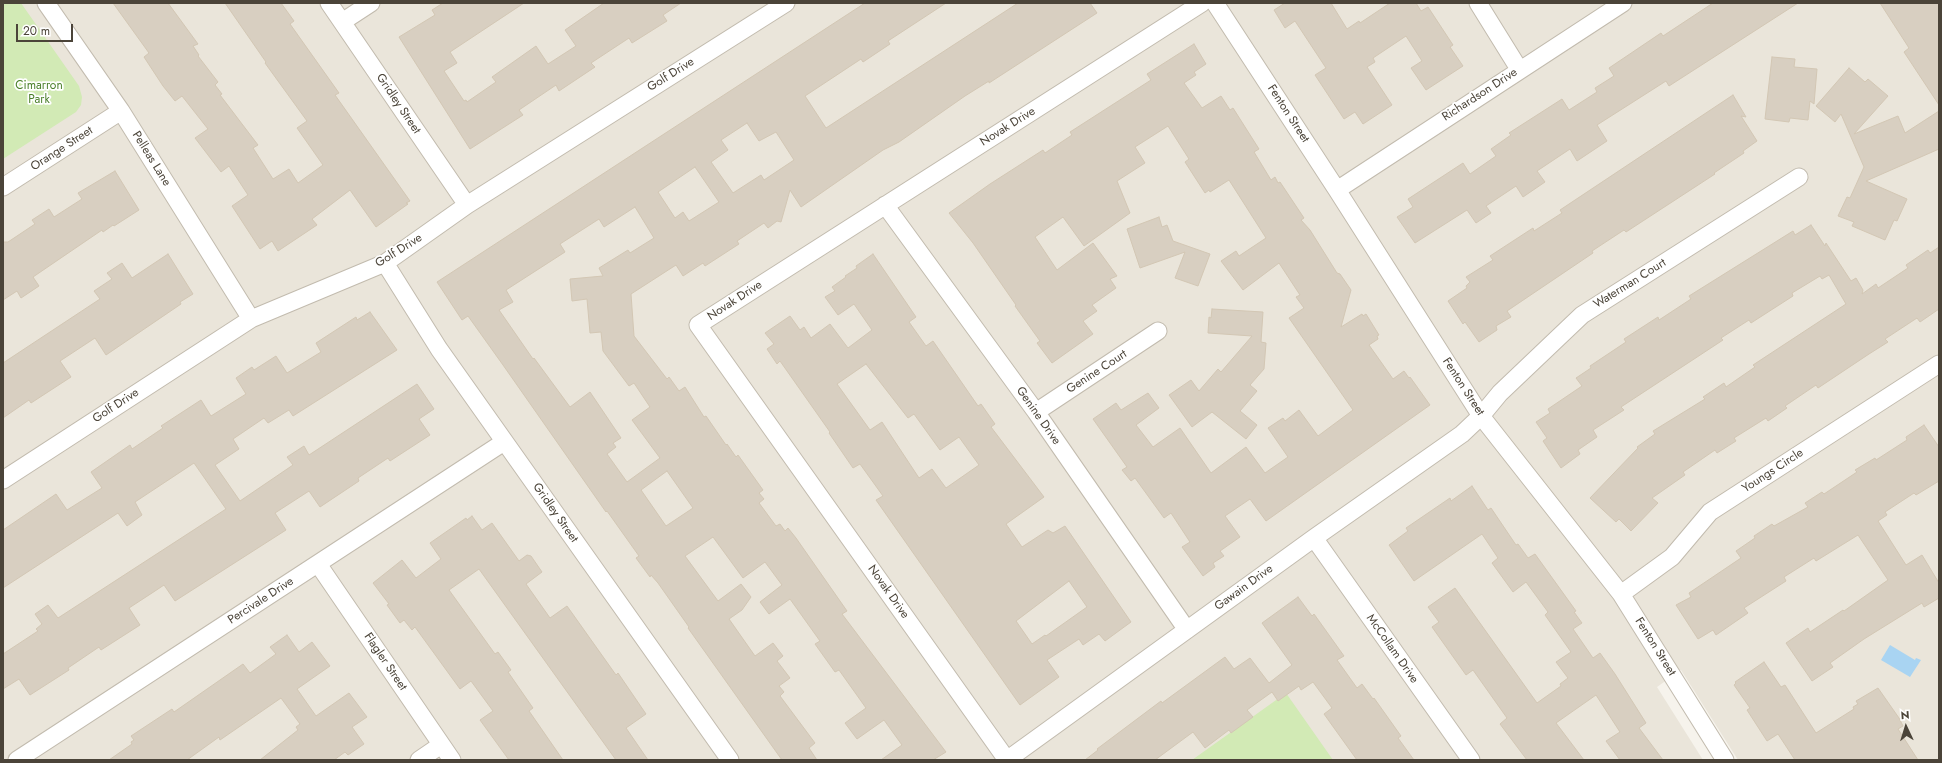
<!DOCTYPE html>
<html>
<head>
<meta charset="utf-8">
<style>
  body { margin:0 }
  #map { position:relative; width:1942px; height:763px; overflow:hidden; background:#f6f3ec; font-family:Jost,sans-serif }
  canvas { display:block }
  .frame { position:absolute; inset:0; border:4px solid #4b4439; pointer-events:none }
  .north { position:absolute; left:1886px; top:707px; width:40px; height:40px; -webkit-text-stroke:3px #fff; paint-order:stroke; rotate:356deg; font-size:11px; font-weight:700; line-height:16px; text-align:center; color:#4b4439 }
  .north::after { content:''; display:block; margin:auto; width:14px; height:18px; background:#4b4439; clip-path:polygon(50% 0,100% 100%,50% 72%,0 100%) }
  .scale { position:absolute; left:16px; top:24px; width:57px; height:18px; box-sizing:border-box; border:2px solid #4b4439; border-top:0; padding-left:5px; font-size:12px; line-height:14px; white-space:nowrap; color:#4b4439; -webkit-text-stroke:3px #fff; paint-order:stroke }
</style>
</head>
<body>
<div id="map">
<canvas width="1942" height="763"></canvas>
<div class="frame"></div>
<div class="north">N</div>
<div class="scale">20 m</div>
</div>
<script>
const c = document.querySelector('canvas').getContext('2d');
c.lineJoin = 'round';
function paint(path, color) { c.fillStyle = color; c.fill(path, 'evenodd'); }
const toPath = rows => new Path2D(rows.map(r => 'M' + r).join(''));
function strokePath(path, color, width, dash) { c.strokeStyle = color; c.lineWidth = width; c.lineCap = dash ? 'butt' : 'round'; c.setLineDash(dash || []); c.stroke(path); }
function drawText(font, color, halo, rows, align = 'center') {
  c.font = font + ' Jost,sans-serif'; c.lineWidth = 3.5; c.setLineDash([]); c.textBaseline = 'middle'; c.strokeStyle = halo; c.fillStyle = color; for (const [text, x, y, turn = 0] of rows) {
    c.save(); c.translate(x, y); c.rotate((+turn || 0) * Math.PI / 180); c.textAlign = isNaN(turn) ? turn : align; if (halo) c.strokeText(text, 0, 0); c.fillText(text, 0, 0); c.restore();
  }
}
const residential = toPath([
  [3,3,1939,3,1939,760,1738,760,1681,670,1657,687,1703,760,3,760]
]);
const green = toPath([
  [3,3,21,3,79,86,82,97,81,105,76,112,3,159],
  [1286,693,1333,760,1192,760]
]);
const water = toPath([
  [1890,645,1915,660,1916,658,1921,660,1910,677,1881,660]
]);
const building = toPath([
  [113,3,168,3,198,44,193,46,199,55,198,56,218,82,215,85,222,94,220,95,258,145,253,148,273,179,289,169,298,183,323,165,297,128,307,121,265,63,266,62,225,3,281,3,294,21,290,24,339,93,335,95,410,201,406,203,408,204,376,227,350,190,312,219,317,225,278,251,272,241,260,249,232,206,248,195,229,166,221,172,195,138,208,129,182,96,175,101,163,86,144,57,149,53,113,3],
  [443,3,524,3,450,52,457,63,444,71,464,101,466,100,467,102,496,82,492,77,536,46,548,64,576,46,565,30,604,3,681,3,663,15,667,21,632,43,629,38,591,63,595,67,559,91,556,85,519,110,523,115,470,149,399,37,435,15,432,10,443,3],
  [865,3,946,3,888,41,890,44,863,62,861,59,805,96,826,128,1018,3,1090,3,1097,13,989,83,989,81,965,96,899,142,883,150,801,207,790,190,781,222,777,221,768,228,764,223,737,241,739,244,705,266,703,263,683,276,676,265,631,294,634,336,667,379,669,377,679,391,685,387,704,417,706,416,726,445,727,444,736,457,738,455,763,490,759,493,764,499,759,503,776,526,780,524,785,531,788,528,796,538,847,611,842,614,946,752,933,760,881,760,902,745,884,720,857,739,845,723,866,708,839,670,835,672,815,644,820,641,790,599,769,614,760,602,782,585,765,562,743,578,713,537,685,556,718,601,741,584,751,597,742,610,729,619,755,656,773,643,783,656,777,661,790,678,779,686,784,692,780,696,815,743,809,748,817,760,782,760,688,628,689,627,658,583,651,575,650,577,636,558,639,556,607,511,606,512,503,365,468,316,462,320,437,282,865,3],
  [747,123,759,141,776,132,794,160,764,180,761,175,733,193,711,162,728,150,721,140,747,123],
  [695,167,719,202,689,221,683,212,675,218,658,192,695,167],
  [635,207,654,238,630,253,628,250,599,268,603,276,570,279,572,301,587,299,590,333,601,332,603,351,629,386,634,383,650,407,632,420,660,458,627,482,607,454,616,447,613,443,621,438,590,392,570,407,534,358,533,359,499,310,513,302,506,290,565,252,560,244,599,219,604,227,635,207],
  [667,471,693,508,666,526,641,490,667,471],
  [1285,3,1331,3,1347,29,1359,21,1360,23,1390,3,1416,3,1421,11,1428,7,1453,45,1450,47,1463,66,1426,90,1411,68,1422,61,1406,36,1373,58,1375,62,1367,67,1392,105,1363,124,1355,112,1344,119,1315,75,1326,68,1295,21,1285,28,1274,10,1285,3],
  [1713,3,1798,3,1669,86,1666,81,1597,125,1607,141,1577,161,1570,149,1537,171,1545,182,1523,197,1516,186,1486,206,1491,213,1476,223,1467,210,1415,243,1397,217,1413,207,1408,199,1463,163,1470,174,1496,156,1491,149,1511,135,1509,133,1562,99,1569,110,1597,92,1595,88,1614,76,1609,68,1661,33,1663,36,1713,3],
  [1880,3,1939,3,1939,105,1904,52,1909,48,1880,3],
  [1194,44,1206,64,1194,72,1196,75,1184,83,1202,108,1221,96,1230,110,1233,108,1259,149,1254,152,1271,180,1275,177,1278,183,1280,182,1304,218,1301,220,1310,230,1337,273,1340,274,1351,290,1341,327,1362,314,1363,316,1366,314,1379,335,1377,336,1378,339,1369,345,1393,379,1404,371,1409,378,1410,377,1430,405,1266,521,1250,499,1225,516,1240,537,1220,551,1224,556,1213,563,1215,567,1203,576,1182,547,1190,542,1171,513,1164,518,1135,478,1131,481,1122,470,1127,467,1093,419,1116,403,1121,410,1148,393,1159,408,1136,425,1153,447,1180,428,1211,473,1246,447,1265,473,1288,457,1268,428,1283,418,1285,421,1299,410,1318,436,1353,410,1289,318,1304,308,1296,297,1300,295,1279,263,1243,290,1221,261,1236,251,1239,256,1266,238,1229,180,1210,192,1209,190,1205,193,1185,162,1189,159,1168,126,1135,147,1145,163,1117,181,1130,213,1084,246,1063,217,1035,237,1057,270,1093,243,1117,276,1110,279,1116,288,1092,305,1097,311,1083,321,1093,334,1052,363,1037,343,1040,341,1015,306,1016,305,973,243,949,213,990,184,1043,150,1045,153,1072,135,1070,132,1151,80,1147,74,1194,44],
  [1772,57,1795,59,1794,67,1817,69,1814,104,1810,101,1808,120,1790,118,1789,122,1765,119,1772,57],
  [1849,68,1865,82,1868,79,1888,96,1854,134,1898,116,1905,133,1939,111,1939,149,1866,181,1907,199,1897,221,1894,220,1885,240,1852,226,1854,222,1838,216,1847,197,1850,198,1864,167,1841,114,1835,122,1816,106,1849,68],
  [1733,95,1746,117,1741,116,1757,141,1743,151,1744,153,1714,173,1715,174,1626,232,1624,230,1592,251,1593,253,1507,311,1511,317,1496,326,1497,330,1479,342,1465,322,1463,324,1448,301,1467,288,1466,286,1470,282,1466,277,1493,260,1490,256,1533,228,1534,231,1562,213,1560,210,1733,95],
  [115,171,139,210,114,226,113,225,103,232,102,230,33,277,39,286,21,298,17,291,3,300,3,242,8,242,35,224,32,220,49,209,54,217,82,199,78,193,115,171],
  [1159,217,1162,227,1167,225,1173,241,1210,254,1198,286,1175,278,1185,252,1140,268,1127,229,1159,217],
  [1811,225,1825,246,1826,243,1851,281,1856,278,1863,290,1862,294,1876,284,1878,288,1908,268,1906,265,1928,250,1930,253,1939,247,1939,309,1920,322,1917,318,1885,339,1888,342,1869,354,1818,388,1816,385,1785,406,1787,408,1768,421,1766,418,1734,438,1736,441,1717,453,1715,450,1683,472,1685,475,1652,498,1658,503,1631,531,1619,519,1616,522,1590,498,1638,448,1637,447,1655,434,1653,431,1705,399,1703,397,1724,383,1726,387,1755,367,1753,365,1846,304,1829,275,1822,279,1820,276,1792,293,1793,296,1751,323,1749,320,1721,338,1723,340,1621,407,1624,410,1593,430,1597,437,1578,450,1580,454,1561,468,1543,441,1547,438,1536,422,1550,413,1548,409,1582,386,1576,378,1591,368,1590,366,1626,342,1624,339,1658,317,1659,320,1691,299,1689,296,1793,231,1795,235,1811,225],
  [168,254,193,294,180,302,181,304,106,355,95,338,60,361,71,377,31,403,29,400,3,418,3,363,100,299,94,291,112,279,107,273,122,263,132,278,168,254],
  [873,254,916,317,909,322,926,346,933,341,978,406,981,404,995,424,991,427,1044,497,1006,524,1022,547,1048,530,1053,533,1065,526,1131,622,1105,641,1099,634,1083,645,1079,639,1047,660,1059,677,1020,705,876,500,883,496,860,464,853,468,829,433,830,432,780,361,777,364,767,349,774,344,765,333,790,316,800,330,804,327,811,338,830,324,848,348,872,330,854,304,838,315,825,297,835,291,832,287,846,277,845,276,857,268,856,266,873,254],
  [866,364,908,418,914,414,940,450,959,437,979,465,946,488,932,469,919,478,882,422,870,430,837,384,866,364],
  [1069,581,1087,607,1046,636,1045,635,1032,644,1016,621,1069,581],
  [1212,309,1263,312,1261,342,1266,343,1264,369,1250,385,1257,391,1240,411,1257,425,1246,439,1212,412,1192,427,1169,395,1191,380,1199,391,1218,369,1221,372,1252,336,1208,333,1209,317,1211,318,1212,309],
  [370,312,397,350,293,416,289,410,268,423,264,418,233,439,239,449,215,465,240,501,293,465,287,457,304,446,309,455,417,384,434,409,419,419,430,435,390,461,388,458,358,478,359,481,320,507,309,491,275,513,286,530,175,601,164,585,152,593,129,608,140,625,101,650,99,647,68,668,69,670,30,695,19,679,3,689,3,654,38,631,36,629,42,624,35,614,48,605,58,618,226,509,194,463,135,502,142,515,127,526,118,513,3,588,3,530,56,494,67,510,102,488,91,472,130,445,132,449,163,428,161,426,201,400,211,416,246,394,236,378,252,367,254,370,276,356,287,373,321,352,316,343,356,317,357,320,370,312],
  [1924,425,1939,447,1939,481,1916,495,1914,493,1885,512,1887,515,1878,521,1906,565,1922,555,1939,583,1939,598,1924,607,1922,603,1864,639,1830,663,1833,667,1812,681,1786,643,1808,628,1810,632,1843,610,1844,611,1888,580,1858,535,1816,561,1814,558,1784,577,1786,581,1744,608,1748,613,1716,635,1713,630,1698,639,1676,605,1691,597,1689,593,1741,558,1736,551,1755,538,1754,536,1772,524,1774,526,1808,507,1805,503,1822,492,1824,494,1857,472,1855,470,1875,458,1876,460,1907,440,1906,437,1924,425],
  [1472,486,1488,510,1491,508,1516,545,1518,544,1528,558,1535,554,1576,611,1574,612,1582,623,1573,629,1593,658,1600,653,1615,674,1646,723,1639,728,1663,760,1620,760,1606,741,1620,732,1596,695,1556,723,1584,760,1527,760,1500,724,1507,718,1473,670,1466,675,1432,627,1439,622,1428,607,1455,588,1537,703,1561,686,1560,684,1568,678,1556,662,1571,652,1545,615,1548,612,1526,582,1513,592,1492,563,1498,558,1482,534,1414,581,1389,545,1408,531,1406,528,1450,498,1451,501,1472,486],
  [472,516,482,530,492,523,519,561,527,555,531,556,542,572,526,584,550,618,567,606,616,675,618,673,646,714,626,728,648,760,616,760,479,569,449,590,495,654,498,652,511,670,508,672,533,708,529,711,563,760,509,760,480,720,493,711,471,681,460,689,415,627,412,630,404,620,400,623,387,605,389,604,373,583,402,560,416,578,441,559,430,543,466,518,467,520,472,516],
  [1298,597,1312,616,1314,614,1344,656,1337,660,1357,688,1362,684,1373,699,1374,698,1401,736,1398,738,1414,760,1357,760,1324,714,1332,708,1313,682,1301,690,1299,686,1278,701,1272,692,1247,710,1253,717,1231,733,1229,730,1205,748,1193,732,1155,760,1085,760,1098,750,1097,749,1161,701,1162,703,1225,657,1234,669,1250,658,1269,683,1292,665,1262,623,1298,597],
  [287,635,299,652,312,642,330,666,297,689,316,716,349,693,367,717,352,727,364,744,348,755,345,752,334,760,260,760,298,730,296,727,300,724,281,698,220,740,219,737,187,760,109,760,132,744,131,742,134,740,131,736,172,709,174,712,243,664,250,673,276,654,270,647,287,635],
  [1764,662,1781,687,1785,685,1816,733,1854,709,1853,707,1858,704,1856,701,1878,688,1899,718,1903,726,1898,729,1918,760,1795,760,1778,734,1767,741,1747,710,1750,708,1734,685,1736,683,1735,682,1764,662]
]);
const street = toPath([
  [46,3,121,111,251,319],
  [329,3,467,205],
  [1215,3,1337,190,1481,416,1621,594,1725,760],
  [1478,3,1519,69],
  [342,22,371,3],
  [3,187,121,111],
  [1337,190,1623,3],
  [885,205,1036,412,1187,630],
  [385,263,439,349,730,760],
  [1036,412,1158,331],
  [3,480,251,319,385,263,467,205,786,3],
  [1314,538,1471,760],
  [318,564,452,760],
  [1621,594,1672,557,1710,512,1939,364],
  [17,760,504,442],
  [419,760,441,745],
  [1007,760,698,325,1202,3],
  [1007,760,1314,538,1462,434,1481,416,1500,393,1582,315,1799,177]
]);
const streetNames = [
  ["Golf Drive",671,75,-32],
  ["Richardson Drive",1480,95,-33],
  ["Gridley Street",398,104,56],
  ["Fenton Street",1288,114,57],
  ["Novak Drive",1008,127,-32],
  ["Orange Street",62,149,-33],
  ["Pelleas Lane",151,159,58],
  ["Golf Drive",399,251,-32],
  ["Waterman Court",1630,284,-32],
  ["Novak Drive",735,301,-33],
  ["Genine Court",1097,372,-33],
  ["Fenton Street",1463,387,57],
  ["Golf Drive",116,406,-33],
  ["Genine Drive",1038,416,55],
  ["Youngs Circle",1773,471,-33],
  ["Gridley Street",555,513,55],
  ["Gawain Drive",1244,588,-36],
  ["Novak Drive",888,592,55],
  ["Percivale Drive",261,601,-33],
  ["Fenton Street",1655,647,58],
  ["McCollam Drive",1392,649,55],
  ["Flagler Street",385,662,56]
];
const parkNames = [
  ["Cimarron",39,86],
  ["Park",39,100]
];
paint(residential, '#eae5da');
paint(green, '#d2eab5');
paint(water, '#a9d4f2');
paint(building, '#d8cfc1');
strokePath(building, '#d3c7b4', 1);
strokePath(street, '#c2bbae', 19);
strokePath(street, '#fff', 17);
drawText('12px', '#4b4439', '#fff', streetNames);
drawText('12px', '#4a7f2a', '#fff', parkNames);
</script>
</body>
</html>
